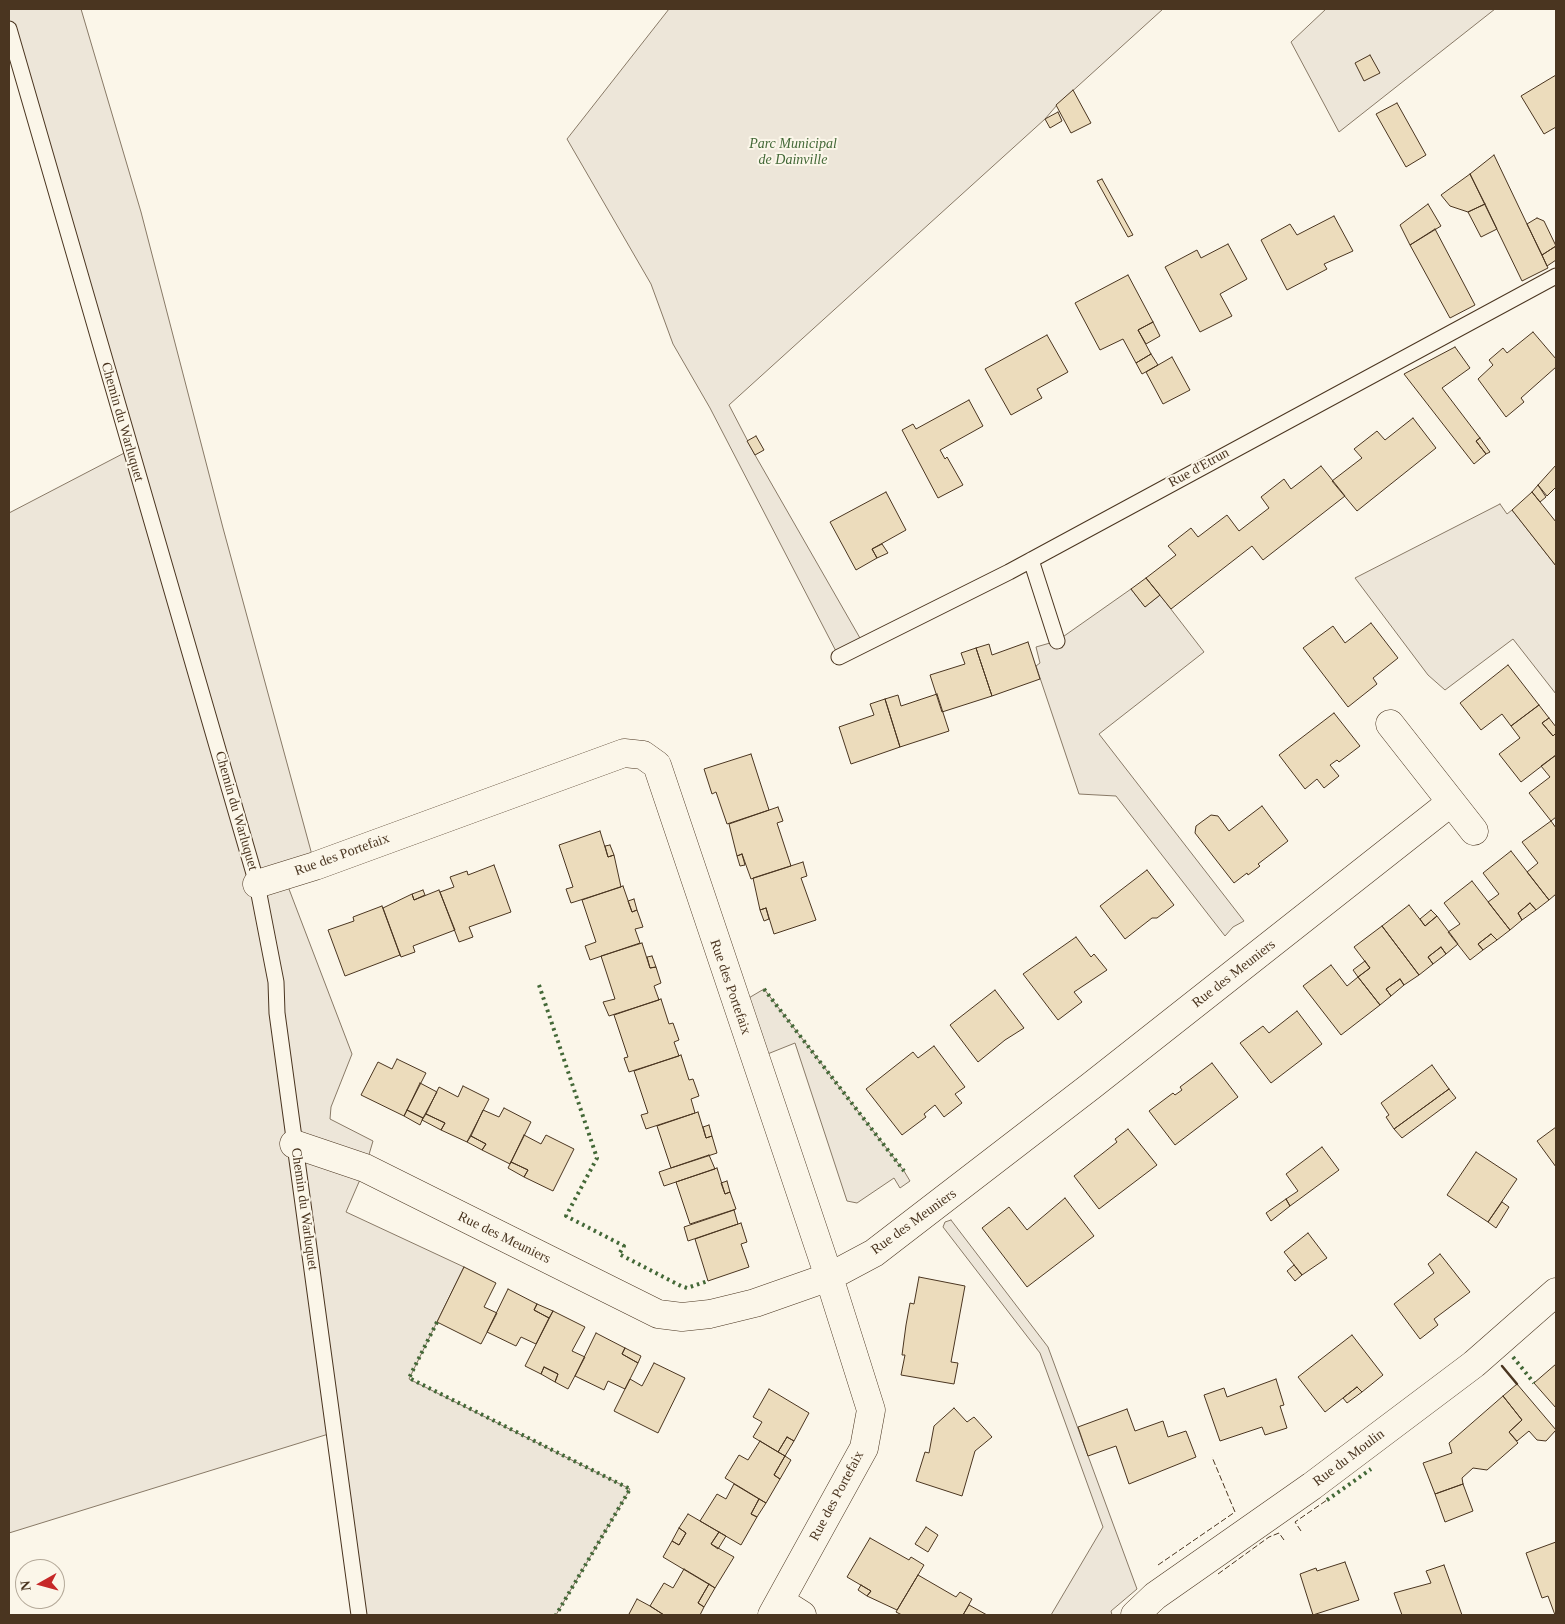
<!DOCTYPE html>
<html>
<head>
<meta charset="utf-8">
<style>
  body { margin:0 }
  #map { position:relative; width:1565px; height:1624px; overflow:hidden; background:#fbf6e9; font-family:Georgia,serif }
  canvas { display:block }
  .frame { position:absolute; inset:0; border:10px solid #4a3520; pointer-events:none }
  .north { position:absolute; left:15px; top:1559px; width:50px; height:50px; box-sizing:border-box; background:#fbf6e9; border:1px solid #b4a999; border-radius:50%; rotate:263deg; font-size:14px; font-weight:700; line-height:20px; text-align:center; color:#4a3520 }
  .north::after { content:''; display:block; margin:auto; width:18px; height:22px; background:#c62828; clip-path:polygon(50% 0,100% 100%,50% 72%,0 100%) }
</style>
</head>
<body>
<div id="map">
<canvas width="1565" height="1624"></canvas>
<div class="frame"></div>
<div class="north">N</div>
</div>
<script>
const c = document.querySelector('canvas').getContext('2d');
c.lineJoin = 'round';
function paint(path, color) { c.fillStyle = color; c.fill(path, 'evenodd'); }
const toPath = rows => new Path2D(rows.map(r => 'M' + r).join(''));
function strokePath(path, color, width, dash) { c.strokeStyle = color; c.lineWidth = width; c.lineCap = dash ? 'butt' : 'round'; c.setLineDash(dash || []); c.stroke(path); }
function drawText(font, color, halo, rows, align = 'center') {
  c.font = font + ' Georgia,serif'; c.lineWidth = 4; c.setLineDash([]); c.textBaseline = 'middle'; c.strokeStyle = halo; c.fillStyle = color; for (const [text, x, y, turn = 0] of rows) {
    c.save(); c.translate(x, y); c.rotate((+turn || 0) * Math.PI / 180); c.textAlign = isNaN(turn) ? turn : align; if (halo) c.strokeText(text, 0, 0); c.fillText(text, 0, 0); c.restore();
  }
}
const green = toPath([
  [9,9,81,9,141,212,223,528,315,866,284,876,352,1054,331,1107,330,1119,373,1141,365,1168,346,1212,464,1267,409,1379,630,1489,556,1615,359,1615,335,1432,9,1533,9,513,130,450,9,29,9,9],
  [669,9,1163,9,1057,105,1045,119,729,405,755,455,864,645,839,657,710,408,673,344,651,284,567,139,669,9],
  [1326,9,1495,9,1339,132,1291,42,1326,9],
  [1500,504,1507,514,1512,510,1556,566,1556,694,1513,639,1445,690,1428,675,1355,578,1500,504],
  [1131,589,1145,607,1160,595,1204,652,1099,734,1244,921,1233,927,1225,936,1116,796,1079,794,1036,666,1040,663,1036,647,1057,641,1131,589],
  [764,989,904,1171,910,1181,900,1188,894,1178,857,1203,847,1201,795,1043,765,1055,747,999,764,989],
  [951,1220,1048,1347,1137,1589,1111,1611,1112,1615,1051,1615,1103,1527,1040,1353,943,1227,945,1222,951,1220]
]);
const building = toPath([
  [1370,55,1380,73,1364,81,1355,63,1370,55],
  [1556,75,1556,127,1544,134,1521,96,1556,75],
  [1073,90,1091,123,1071,133,1056,105,1073,90],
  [1397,103,1426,155,1406,167,1376,114,1397,103],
  [1058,112,1062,121,1050,128,1045,119,1058,112],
  [1494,155,1548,268,1522,281,1470,174,1494,155],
  [1470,174,1485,204,1468,212,1450,206,1441,195,1470,174],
  [1102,179,1133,235,1128,237,1097,181,1102,179],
  [1428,204,1441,226,1410,245,1400,225,1428,204],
  [1485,204,1497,229,1481,237,1468,212,1485,204],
  [1334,216,1353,251,1324,264,1327,269,1287,290,1261,240,1290,224,1297,235,1334,216],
  [1537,218,1544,221,1556,246,1542,255,1527,224,1537,218],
  [1435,229,1475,305,1450,318,1410,245,1435,229],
  [1228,244,1247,279,1220,294,1232,316,1200,332,1165,267,1197,250,1201,258,1228,244],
  [1556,246,1556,260,1547,266,1542,255,1556,246],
  [1128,275,1153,322,1138,330,1151,354,1136,363,1123,339,1100,350,1075,303,1128,275],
  [1153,322,1160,336,1146,344,1138,330,1153,322],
  [1533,332,1556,359,1556,367,1521,398,1524,402,1506,417,1478,379,1493,365,1489,360,1503,348,1507,353,1533,332],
  [1047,335,1068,372,1037,389,1042,398,1011,415,985,369,1047,335],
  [1455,347,1470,368,1442,388,1480,438,1476,441,1486,454,1474,464,1404,374,1455,347],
  [1151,354,1158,365,1142,374,1136,363,1151,354],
  [1172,357,1190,390,1163,404,1146,372,1172,357],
  [969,400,983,426,940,450,945,459,947,457,963,485,938,498,902,430,913,424,916,429,969,400],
  [1413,418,1436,448,1357,511,1332,481,1362,458,1354,449,1377,431,1385,440,1413,418],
  [756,436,764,450,755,455,747,441,756,436],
  [1480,438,1490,452,1486,454,1476,441,1480,438],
  [1556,465,1556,487,1547,496,1538,485,1556,465],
  [1321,466,1345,496,1263,560,1252,546,1171,609,1146,578,1176,555,1168,546,1191,528,1198,537,1227,515,1239,531,1269,508,1261,497,1284,479,1291,489,1321,466],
  [1538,485,1546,497,1540,502,1532,492,1538,485],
  [886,492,906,530,872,549,877,558,856,570,830,522,886,492],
  [1532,492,1556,522,1556,566,1512,510,1532,492],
  [882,544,888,553,877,558,872,549,882,544],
  [1146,578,1160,595,1145,607,1131,589,1146,578],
  [1371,623,1398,658,1373,678,1377,684,1348,707,1303,648,1333,626,1345,643,1371,623],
  [1028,642,1040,679,992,696,976,648,989,644,992,655,1028,642],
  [976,648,992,696,942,712,930,675,965,664,961,653,976,648],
  [1508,665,1539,705,1511,726,1502,714,1481,730,1460,703,1508,665],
  [937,694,949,731,900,747,885,699,898,695,901,706,937,694],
  [885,699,900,747,851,764,839,727,874,715,870,704,885,699],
  [1539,705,1549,718,1542,723,1553,736,1556,733,1556,755,1521,782,1499,754,1520,738,1511,726,1539,705],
  [1334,713,1360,746,1339,762,1337,760,1330,765,1339,776,1324,788,1317,779,1305,789,1279,755,1334,713],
  [1549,718,1556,727,1556,733,1553,736,1542,723,1549,718],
  [751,754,769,810,727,824,716,792,712,794,704,769,751,754],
  [1556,755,1556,817,1551,821,1529,793,1550,777,1541,766,1556,755],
  [1262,806,1288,841,1258,864,1260,866,1248,875,1247,873,1234,883,1195,833,1196,826,1211,815,1218,816,1229,831,1262,806],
  [778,807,783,821,777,823,791,866,751,879,742,854,737,856,729,824,778,807],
  [1551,821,1556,828,1556,894,1549,900,1527,872,1538,863,1522,842,1551,821],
  [600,831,608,857,614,855,621,887,571,903,566,889,573,887,559,845,600,831],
  [610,845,614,855,608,857,605,846,610,845],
  [1511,851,1549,900,1536,910,1530,903,1518,913,1522,920,1510,930,1488,902,1499,894,1483,873,1511,851],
  [742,854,745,865,740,866,737,856,742,854],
  [803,862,807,876,801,878,816,920,774,934,766,908,760,910,753,878,803,862],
  [494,865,511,912,469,927,473,937,459,942,440,892,454,887,450,877,467,871,468,875,494,865],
  [1147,870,1174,905,1157,918,1152,918,1125,939,1100,906,1147,870],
  [1472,881,1510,930,1497,940,1491,934,1478,944,1483,950,1470,960,1448,932,1460,924,1444,903,1472,881],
  [623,886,632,912,637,910,643,927,635,929,640,943,590,960,585,946,596,942,582,900,623,886],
  [423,890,425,895,414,900,412,894,423,890],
  [439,890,455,930,413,946,415,952,401,957,383,908,412,894,414,900,439,890],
  [634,899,637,910,632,912,628,901,634,899],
  [1530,903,1536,910,1522,920,1518,913,1530,903],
  [1409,905,1425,926,1437,916,1458,944,1446,954,1441,947,1428,957,1433,964,1419,975,1382,926,1409,905],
  [382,906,400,955,345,976,328,930,354,921,353,917,382,906],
  [766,908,769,919,764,921,760,910,766,908],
  [1431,910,1437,916,1425,926,1420,919,1431,910],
  [1382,926,1419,975,1404,985,1400,979,1386,989,1391,996,1380,1005,1358,977,1370,968,1354,947,1382,926],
  [1491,934,1497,940,1483,950,1478,944,1491,934],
  [1076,937,1091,957,1094,954,1107,970,1074,992,1082,1002,1058,1020,1023,974,1076,937],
  [642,943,650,968,656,967,661,983,654,986,659,1000,609,1016,603,1002,615,999,601,956,642,943],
  [1441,947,1446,954,1433,964,1428,957,1441,947],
  [652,956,656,967,650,968,647,957,652,956],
  [1365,961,1370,968,1358,977,1353,970,1365,961],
  [1331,965,1347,986,1358,977,1380,1005,1341,1035,1303,986,1331,965],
  [1400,979,1404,985,1391,996,1386,989,1400,979],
  [995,990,1024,1028,1005,1040,978,1062,950,1025,995,990],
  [661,999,669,1024,673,1023,679,1040,674,1042,679,1056,629,1072,624,1058,628,1057,614,1015,661,999],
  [1297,1011,1322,1044,1271,1083,1240,1043,1263,1026,1269,1033,1297,1011],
  [934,1046,965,1087,955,1094,962,1103,944,1117,935,1105,924,1114,926,1117,902,1135,866,1089,913,1052,918,1058,934,1046],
  [681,1055,689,1080,693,1079,699,1096,691,1099,695,1113,646,1129,641,1115,648,1113,634,1071,681,1055],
  [397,1059,426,1073,404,1116,361,1095,378,1062,392,1069,397,1059],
  [1212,1063,1238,1097,1175,1145,1149,1111,1173,1093,1175,1095,1182,1090,1180,1087,1212,1063],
  [1432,1065,1449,1089,1394,1129,1386,1117,1389,1115,1381,1103,1432,1065],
  [420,1083,437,1092,423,1118,407,1110,420,1083],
  [463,1086,489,1099,467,1142,441,1130,445,1123,426,1114,439,1087,458,1097,463,1086],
  [1449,1089,1456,1098,1402,1138,1394,1129,1449,1089],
  [504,1108,531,1122,510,1164,482,1150,486,1144,471,1136,483,1110,499,1117,504,1108],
  [407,1110,423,1118,420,1125,404,1116,407,1110],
  [698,1112,706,1138,712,1136,717,1153,671,1168,657,1126,698,1112],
  [426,1114,445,1123,441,1130,422,1120,426,1114],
  [709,1125,712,1136,706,1138,703,1127,709,1125],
  [1556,1127,1556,1167,1537,1141,1556,1127],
  [1128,1129,1157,1165,1099,1209,1074,1176,1117,1142,1115,1139,1128,1129],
  [524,1135,541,1144,546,1135,574,1149,553,1191,524,1177,528,1170,511,1162,524,1135],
  [471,1136,486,1144,482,1150,467,1142,471,1136],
  [1322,1147,1339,1170,1290,1206,1286,1199,1298,1191,1286,1174,1322,1147],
  [1476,1152,1517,1179,1488,1222,1447,1195,1476,1152],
  [709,1155,715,1169,664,1186,659,1172,709,1155],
  [511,1162,528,1170,524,1177,508,1168,511,1162],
  [717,1168,725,1194,730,1192,736,1209,690,1224,676,1182,717,1168],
  [727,1181,730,1192,725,1194,721,1183,727,1181],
  [1065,1198,1094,1236,1027,1287,982,1228,1009,1207,1027,1230,1065,1198],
  [1286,1199,1290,1206,1271,1221,1266,1213,1286,1199],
  [1502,1202,1509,1207,1496,1228,1488,1222,1502,1202],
  [734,1210,738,1224,688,1241,684,1227,734,1210],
  [741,1223,747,1242,741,1244,749,1267,708,1281,695,1239,741,1223],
  [1308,1233,1327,1258,1302,1275,1284,1252,1308,1233],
  [1440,1254,1470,1292,1434,1319,1438,1325,1420,1339,1394,1304,1434,1273,1428,1264,1440,1254],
  [1294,1265,1302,1275,1295,1281,1287,1271,1294,1265],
  [464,1267,496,1283,484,1307,497,1313,481,1344,437,1322,464,1267],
  [919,1277,965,1286,951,1362,958,1363,954,1384,901,1375,905,1355,902,1355,906,1325,910,1303,914,1304,919,1277],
  [508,1289,537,1304,534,1310,549,1318,536,1344,521,1337,516,1346,487,1332,508,1289],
  [537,1304,553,1311,549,1318,534,1310,537,1304],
  [553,1311,585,1327,572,1351,585,1357,568,1389,555,1382,558,1374,544,1367,541,1374,525,1366,553,1311],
  [596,1333,625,1348,622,1354,638,1363,625,1389,608,1381,604,1390,575,1376,596,1333],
  [1352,1335,1383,1375,1362,1392,1357,1387,1325,1412,1298,1377,1352,1335],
  [625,1348,641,1356,638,1363,622,1354,625,1348],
  [654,1363,685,1378,658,1433,614,1411,630,1379,642,1386,654,1363],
  [1556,1364,1556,1408,1534,1383,1556,1364],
  [544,1367,558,1374,555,1382,541,1374,544,1367],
  [1276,1379,1284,1405,1280,1406,1287,1428,1265,1435,1262,1427,1220,1441,1204,1395,1224,1388,1227,1397,1276,1379],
  [1517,1384,1556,1430,1546,1441,1537,1440,1529,1431,1517,1441,1509,1432,1522,1420,1503,1396,1517,1384],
  [1357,1387,1362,1392,1347,1403,1343,1398,1357,1387],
  [769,1389,809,1413,794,1441,787,1437,778,1452,753,1437,762,1422,753,1417,769,1389],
  [1503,1396,1522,1420,1509,1432,1518,1443,1487,1470,1473,1468,1462,1478,1463,1484,1435,1494,1423,1463,1452,1453,1449,1443,1503,1396],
  [954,1408,967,1422,974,1417,992,1437,975,1451,962,1496,916,1481,925,1452,929,1453,934,1426,954,1408],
  [1127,1409,1135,1431,1163,1421,1168,1437,1186,1431,1196,1457,1129,1484,1116,1446,1088,1456,1078,1427,1127,1409],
  [787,1437,794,1441,785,1456,778,1452,787,1437],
  [760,1441,785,1456,774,1475,780,1479,766,1503,725,1478,739,1455,748,1460,760,1441],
  [785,1456,791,1460,780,1479,774,1475,785,1456],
  [734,1484,759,1499,751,1514,757,1517,741,1545,700,1521,717,1494,726,1499,734,1484],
  [1463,1484,1473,1511,1445,1522,1435,1494,1463,1484],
  [759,1499,766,1503,757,1517,751,1514,759,1499],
  [688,1514,719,1532,711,1544,734,1557,715,1588,663,1557,672,1541,679,1545,686,1533,679,1528,688,1514],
  [926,1527,938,1535,928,1552,915,1544,926,1527],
  [679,1528,686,1533,679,1545,672,1541,679,1528],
  [719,1532,726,1536,718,1549,711,1544,719,1532],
  [870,1538,909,1560,911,1557,924,1565,897,1610,867,1596,871,1591,847,1577,870,1538],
  [1556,1542,1556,1615,1555,1615,1548,1596,1542,1598,1526,1553,1556,1542],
  [1345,1562,1359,1600,1313,1615,1300,1574,1316,1568,1317,1571,1345,1562],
  [1444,1565,1462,1615,1402,1615,1394,1593,1431,1583,1426,1571,1444,1565],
  [684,1569,709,1584,698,1603,704,1607,700,1615,664,1615,650,1606,664,1583,673,1588,684,1569],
  [918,1575,956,1597,960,1592,972,1599,963,1615,902,1615,896,1612,918,1575],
  [709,1584,715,1588,704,1607,698,1603,709,1584],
  [861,1585,871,1591,867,1596,858,1590,861,1585],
  [637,1599,650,1606,664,1615,632,1615,629,1614,637,1599],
  [969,1605,987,1615,963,1615,969,1605]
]);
const service = toPath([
  [9,29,257,884,276,982,277,1013,359,1615],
  [1031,560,1057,641],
  [839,657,1009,572,1556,276]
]);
const minor = toPath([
  [1390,724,1474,831],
  [257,884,315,866,624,753,643,755,657,765,829,1277,871,1410,864,1448,772,1615],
  [294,1144,365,1168,658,1314,682,1317,710,1314,755,1303,829,1277,874,1253,1091,1086,1450,803],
  [780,1601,802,1615],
  [1135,1615,1155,1596,1312,1486,1474,1364,1556,1292]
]);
const hedge = toPath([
  [539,985,597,1158,566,1216,624,1246,619,1254,681,1286,687,1288,708,1281],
  [764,989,904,1171],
  [437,1322,409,1378,630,1489,556,1615],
  [1513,1357,1534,1383],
  [1327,1500,1371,1469]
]);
const fence = toPath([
  [1301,1531,1295,1522,1327,1500],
  [1158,1565,1235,1512,1212,1457],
  [1218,1574,1269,1537,1279,1533,1284,1540]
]);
const wall = toPath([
  [1502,1366,1517,1384]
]);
const parkNames = [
  ["Parc Municipal",793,144],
  ["de Dainville",793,160]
];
const streetNames = [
  ["Chemin du Warluquet",122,422,74],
  ["Rue d'Etrun",1199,468,-29],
  ["Chemin du Warluquet",236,811,74],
  ["Rue des Portefaix",342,855,-20],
  ["Rue des Meuniers",1234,974,-38],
  ["Rue des Portefaix",730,987,71],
  ["Chemin du Warluquet",304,1209,82],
  ["Rue des Meuniers",914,1222,-36],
  ["Rue des Meuniers",504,1238,26],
  ["Rue du Moulin",1349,1458,-37],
  ["Rue des Portefaix",837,1496,-62]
];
paint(green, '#ede6d9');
strokePath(green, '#887966', 1);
paint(building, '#ecdcbc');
strokePath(building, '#4a3520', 1);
strokePath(service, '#4a3520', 17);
strokePath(minor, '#4a3520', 29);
strokePath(service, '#fbf6e9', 15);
strokePath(minor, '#fbf6e9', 28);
strokePath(hedge, '#436837', 4, [2.5, 4]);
strokePath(fence, '#4a3520', 1, [6, 2.5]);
strokePath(wall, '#4a3520', 2.5);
drawText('italic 14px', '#436837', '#fbf6e9', parkNames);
drawText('14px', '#4a3520', '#fbf6e9', streetNames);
</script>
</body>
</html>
